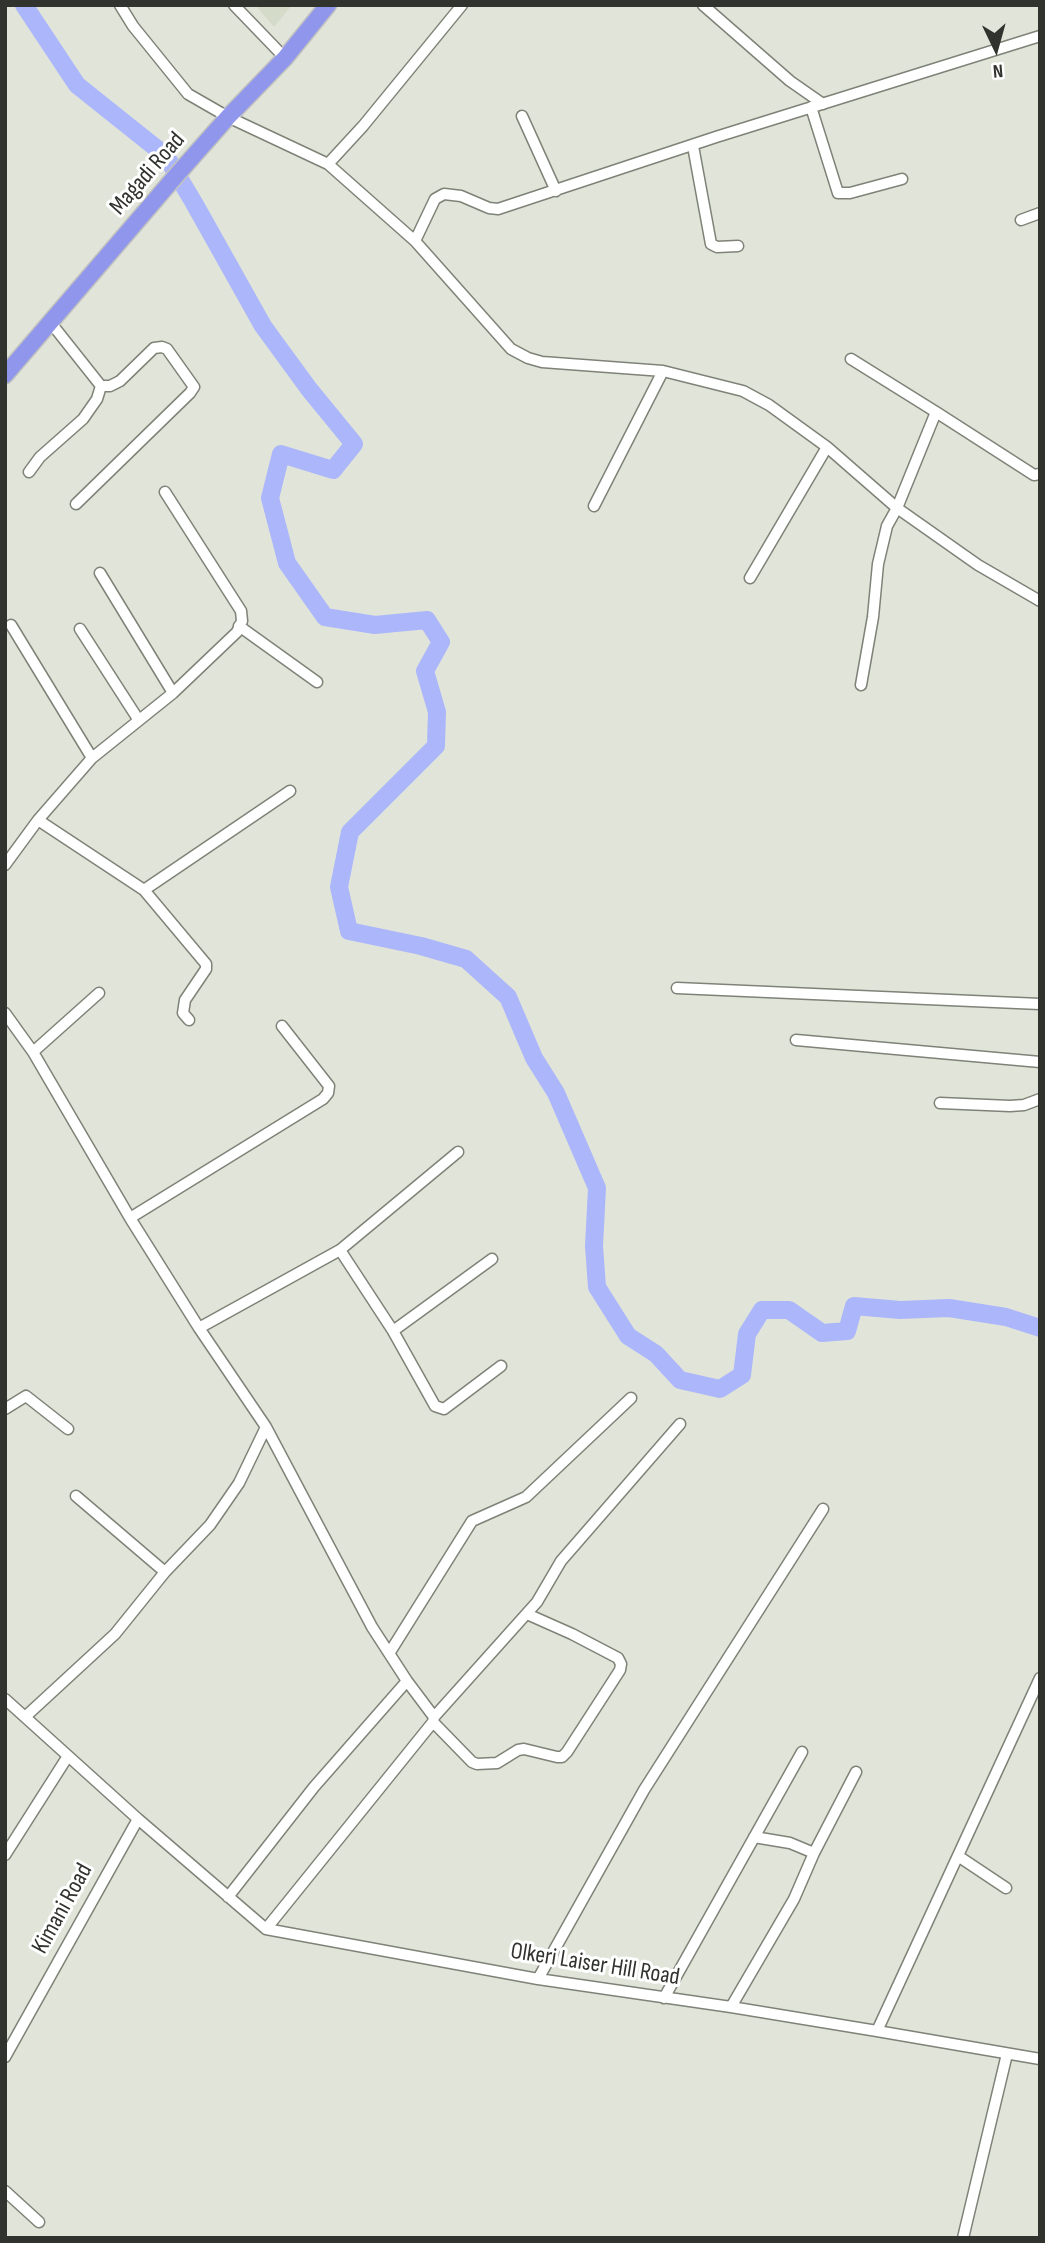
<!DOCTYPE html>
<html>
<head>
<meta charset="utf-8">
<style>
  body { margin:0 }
  #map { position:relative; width:1045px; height:2243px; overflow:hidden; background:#e1e5d9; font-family:"Sofia Sans Condensed",sans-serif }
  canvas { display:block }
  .frame { position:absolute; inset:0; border:7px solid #31332e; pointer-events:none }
  .north { position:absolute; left:961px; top:14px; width:70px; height:70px; -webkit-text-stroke:5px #fff; paint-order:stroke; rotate:175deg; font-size:19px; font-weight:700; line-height:28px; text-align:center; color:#31332e }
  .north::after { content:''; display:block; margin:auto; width:24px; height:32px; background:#31332e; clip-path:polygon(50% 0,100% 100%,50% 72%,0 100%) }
</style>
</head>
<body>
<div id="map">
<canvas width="1045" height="2243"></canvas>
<div class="frame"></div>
<div class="north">N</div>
</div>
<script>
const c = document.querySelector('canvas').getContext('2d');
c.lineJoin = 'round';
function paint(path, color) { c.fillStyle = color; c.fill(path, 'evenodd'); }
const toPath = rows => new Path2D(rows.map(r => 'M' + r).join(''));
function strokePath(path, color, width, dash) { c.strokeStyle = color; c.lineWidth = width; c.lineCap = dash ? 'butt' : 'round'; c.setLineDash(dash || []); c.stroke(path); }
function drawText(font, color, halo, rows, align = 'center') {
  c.font = font + ' "Sofia Sans Condensed",sans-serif'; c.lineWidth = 6; c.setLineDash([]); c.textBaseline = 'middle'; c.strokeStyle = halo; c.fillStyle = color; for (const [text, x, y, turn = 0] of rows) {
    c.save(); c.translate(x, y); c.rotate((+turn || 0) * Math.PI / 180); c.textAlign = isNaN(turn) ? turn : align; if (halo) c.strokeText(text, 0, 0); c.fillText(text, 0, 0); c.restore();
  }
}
const built = toPath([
  [255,5,292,5,274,27]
]);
const river = toPath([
  [24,5,77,85,166,156,194,203,263,326,309,389,354,444,333,470,281,454,270,498,287,563,325,617,375,625,427,620,441,642,425,671,437,712,436,746,350,832,339,887,349,931,421,946,466,959,508,997,534,1058,556,1093,597,1188,594,1246,597,1287,628,1336,656,1354,680,1380,720,1389,742,1375,747,1334,762,1310,789,1310,822,1333,847,1331,854,1306,900,1310,949,1308,1006,1317,1040,1328]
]);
const minor = toPath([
  [120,5,133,26,188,94,228,117,328,164,415,241,511,349,528,358,542,362,663,371,743,391,769,405,827,447,897,508,978,565,1040,601],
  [234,5,285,58],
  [703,5,790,81,823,104],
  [811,107,838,193,850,193,902,179],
  [522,116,556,191],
  [693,146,711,244,717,247,738,246],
  [328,164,363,126,462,5],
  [1021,220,1040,213],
  [415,241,435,199,444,194,461,196,489,208,498,209,716,137,1040,36],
  [51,323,101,386,110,386,120,381,154,348,162,347,167,349,194,387,190,393,76,504],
  [851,359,936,412,897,508,887,526,878,564,873,617,861,685],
  [936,412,1034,475,1040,474],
  [29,472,40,457,83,419,97,399,101,386],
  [594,506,663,371],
  [100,573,173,693],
  [750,578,827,447],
  [11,625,92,758],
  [239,626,317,682],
  [80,629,138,719],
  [38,820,144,890,206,964,206,969,185,1000,183,1013,189,1020],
  [5,865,38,820,92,758,173,693,237,632,242,621,241,611,165,492],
  [144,890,290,791],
  [677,988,1040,1004],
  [5,1013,33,1052,130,1218,199,1328,266,1427,372,1627,407,1681,434,1717],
  [796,1040,1040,1062],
  [33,1052,99,993],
  [940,1103,1010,1106,1024,1105,1040,1099],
  [130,1218,323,1099,328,1093,329,1086,282,1026],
  [340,1250,393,1331,435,1406,444,1409,501,1366],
  [199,1328,340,1250,458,1152],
  [393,1331,492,1259],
  [5,1409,26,1396,68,1429],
  [76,1496,165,1572],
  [390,1652,472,1521,526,1497,631,1398],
  [5,1699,138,1819,266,1929,538,1979,731,2007,877,2031,1040,1678],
  [25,1717,115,1634,165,1572,210,1525,239,1483,266,1427],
  [433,1722,472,1762,477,1764,497,1763,518,1750,524,1749,557,1757,562,1757,567,1752,620,1670,621,1664,618,1658,572,1634,527,1614],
  [754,1837,790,1843,814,1853],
  [5,1855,68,1756],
  [958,1856,1006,1888],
  [228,1897,314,1787,407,1681],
  [266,1929,433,1722,434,1717,537,1602,561,1561,680,1424],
  [538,1979,644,1790,823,1509],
  [664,1998,802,1752],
  [731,2007,794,1899,814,1853,856,1772],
  [877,2031,1040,2059],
  [5,2057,138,1819],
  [5,2191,39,2222],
  [963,2238,1007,2054]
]);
const trunk = toPath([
  [5,375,174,178,228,117,285,58,328,5]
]);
const streetNames = [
  ["Magadi Road",148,174,-49],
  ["Kimani Road",63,1909,-61],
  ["Olkeri Laiser Hill Road",595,1965,9]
];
paint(built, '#d4dbc8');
strokePath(river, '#acb6fb', 18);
strokePath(minor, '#7e8277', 13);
strokePath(trunk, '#c1c2c0', 19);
strokePath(minor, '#fff', 10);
strokePath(trunk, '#9096eb', 16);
drawText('24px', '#31332e', '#fff', streetNames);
</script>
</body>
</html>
